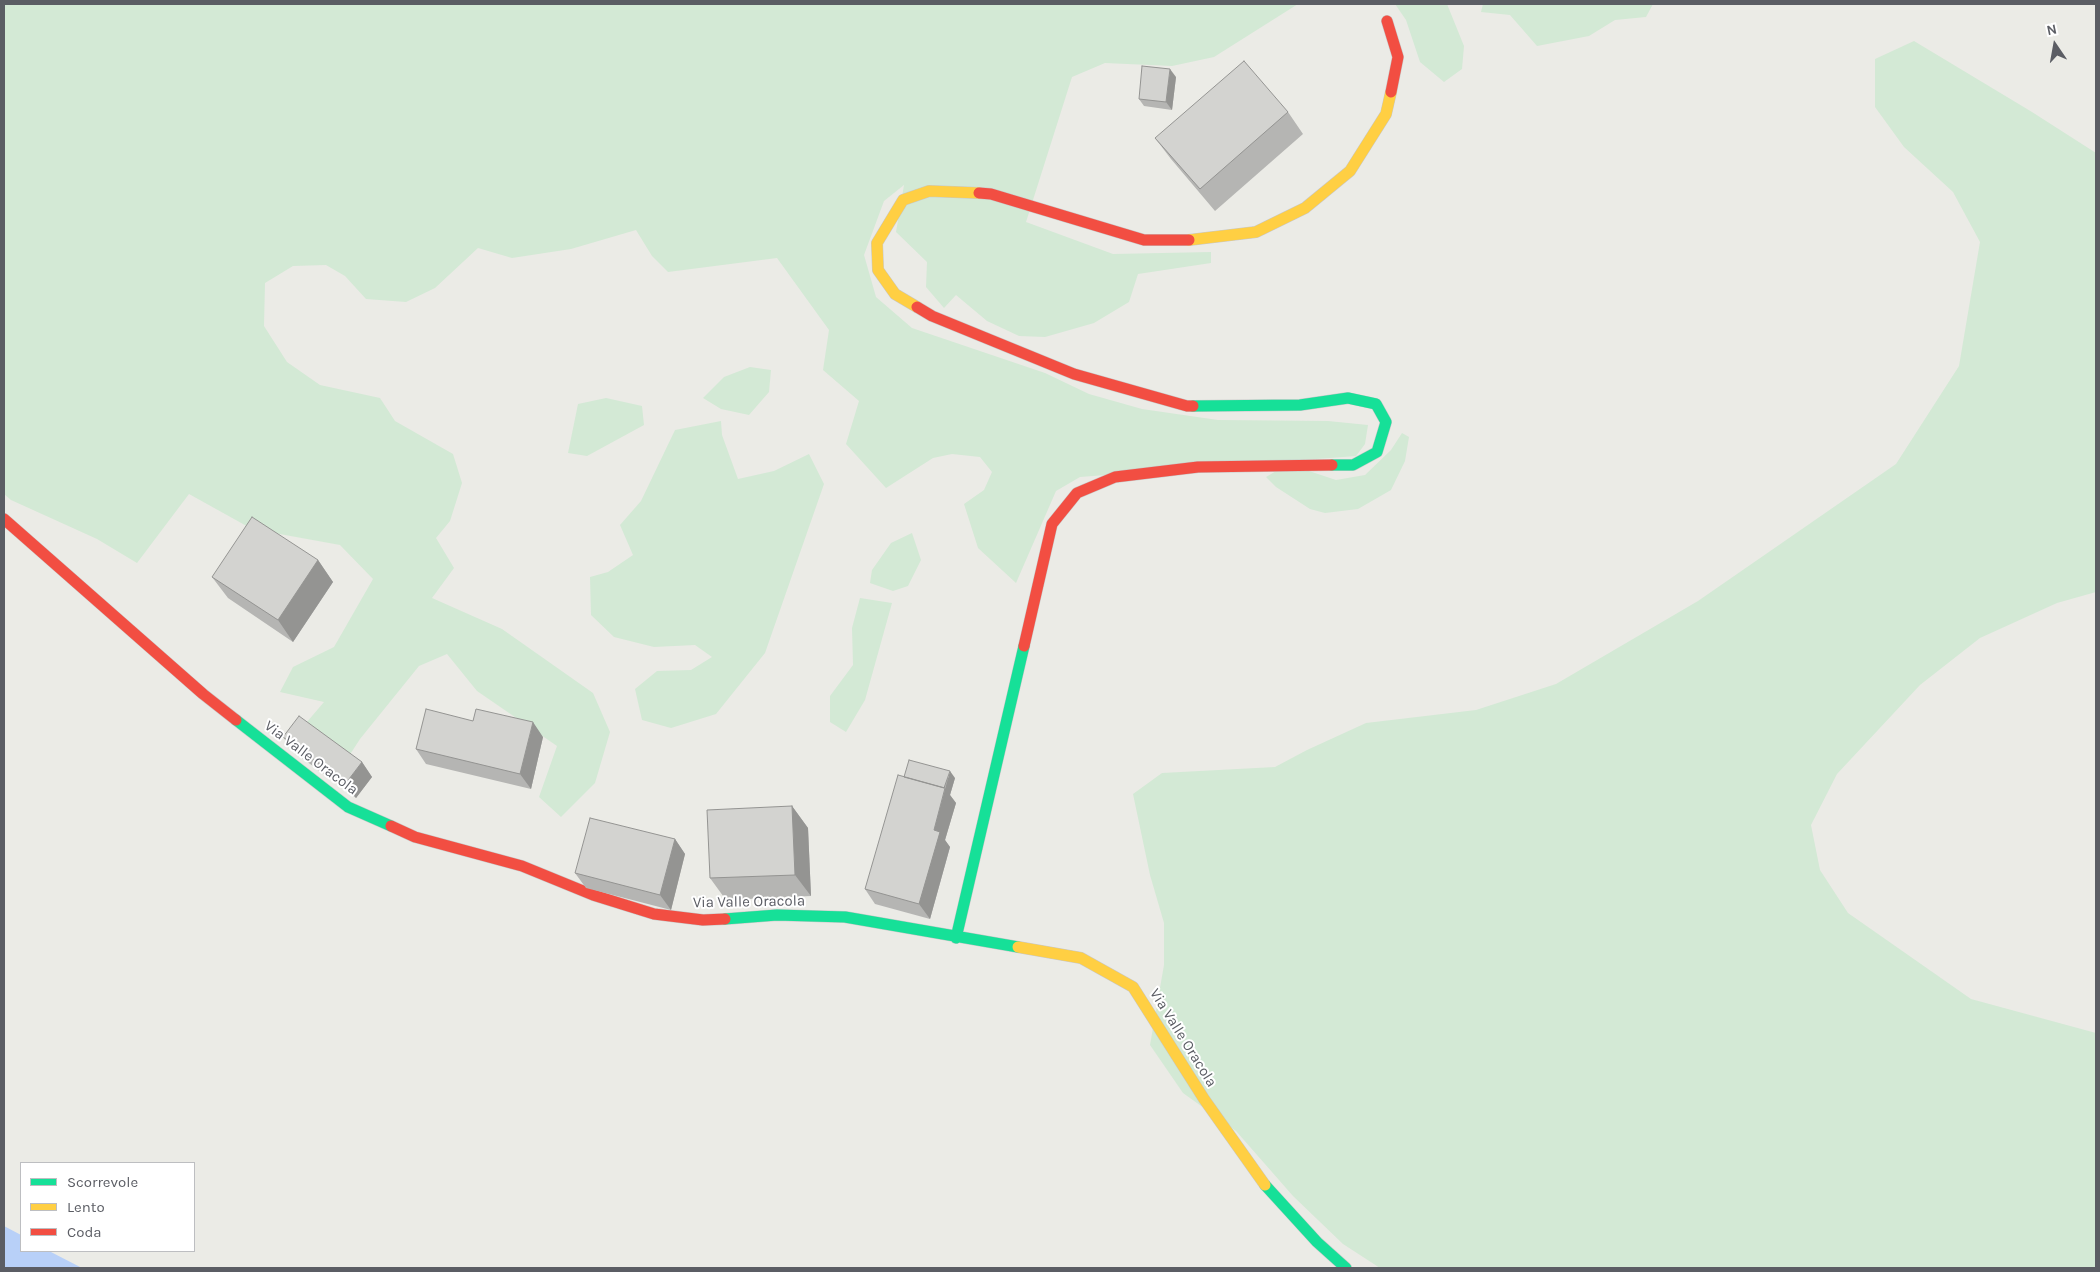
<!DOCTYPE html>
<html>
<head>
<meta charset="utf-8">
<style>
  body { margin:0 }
  #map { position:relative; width:2100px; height:1272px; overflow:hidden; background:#ebebe6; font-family:Karla,sans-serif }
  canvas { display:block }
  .frame { position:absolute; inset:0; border:5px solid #5b5d64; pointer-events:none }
  .legend { position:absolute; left:20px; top:1162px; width:175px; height:90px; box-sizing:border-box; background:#fff; border:1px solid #bdbec1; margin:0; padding:6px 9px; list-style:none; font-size:15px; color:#5b5d64 }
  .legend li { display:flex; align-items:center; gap:10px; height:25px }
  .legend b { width:25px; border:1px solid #bdbec1 }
  .north { position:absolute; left:2030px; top:20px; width:50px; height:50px; -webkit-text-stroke:4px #fff; paint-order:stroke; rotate:348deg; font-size:14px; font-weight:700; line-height:20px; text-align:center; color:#5b5d64 }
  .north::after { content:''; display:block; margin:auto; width:18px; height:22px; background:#5b5d64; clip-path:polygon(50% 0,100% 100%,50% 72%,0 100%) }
</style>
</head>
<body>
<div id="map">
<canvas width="2100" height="1272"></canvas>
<div class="frame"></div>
<ul class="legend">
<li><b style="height:6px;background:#16e098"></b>Scorrevole</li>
<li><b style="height:6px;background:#ffcf43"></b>Lento</li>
<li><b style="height:6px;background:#f24e42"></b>Coda</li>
</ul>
<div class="north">N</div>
</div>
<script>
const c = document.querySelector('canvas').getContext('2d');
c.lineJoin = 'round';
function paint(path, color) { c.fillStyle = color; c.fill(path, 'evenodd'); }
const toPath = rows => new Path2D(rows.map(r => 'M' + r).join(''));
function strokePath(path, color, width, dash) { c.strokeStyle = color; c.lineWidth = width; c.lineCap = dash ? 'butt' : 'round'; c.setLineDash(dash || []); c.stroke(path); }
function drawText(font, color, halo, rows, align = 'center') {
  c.font = font + ' Karla,sans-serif'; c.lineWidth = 4; c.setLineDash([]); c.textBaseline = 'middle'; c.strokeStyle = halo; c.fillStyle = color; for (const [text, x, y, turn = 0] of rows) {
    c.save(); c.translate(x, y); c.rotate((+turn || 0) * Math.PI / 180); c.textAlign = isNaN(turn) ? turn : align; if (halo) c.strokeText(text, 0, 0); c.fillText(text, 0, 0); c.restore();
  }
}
const green = toPath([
  [4,4,1298,4,1214,57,1172,66,1105,63,1072,77,1026,222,1113,254,1211,252,1211,263,1138,274,1129,302,1094,323,1045,337,1019,336,987,321,956,295,944,308,926,287,927,262,896,232,904,185,884,201,864,255,876,297,912,328,1045,373,1089,394,1142,409,1218,420,1328,421,1368,425,1365,444,1356,456,1080,477,1056,491,1016,583,978,548,964,504,984,490,992,472,980,457,952,454,933,458,886,488,846,444,859,401,823,370,829,330,777,258,668,272,652,256,636,230,571,249,512,258,478,248,435,288,406,302,366,299,345,276,326,265,293,266,265,283,264,326,287,362,320,385,380,398,395,421,453,454,462,483,450,521,436,538,454,568,432,598,502,629,593,693,610,732,595,783,561,817,539,797,557,746,477,691,447,654,419,666,360,739,338,773,289,743,324,702,280,692,293,667,334,647,373,579,340,545,252,529,189,494,137,563,97,539,11,500,4,494],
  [1395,4,1447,4,1464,46,1462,69,1444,82,1420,62,1406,20],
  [1483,4,1653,4,1646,17,1615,20,1589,36,1537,46,1510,15,1481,12],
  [1914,41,2032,112,2096,153,2096,592,2057,603,1980,638,1920,685,1837,774,1811,825,1820,870,1848,913,1971,999,2096,1033,2096,1268,1380,1268,1343,1244,1293,1196,1236,1131,1183,1093,1150,1045,1164,965,1164,923,1150,875,1133,794,1162,773,1275,767,1307,750,1366,723,1476,710,1556,684,1698,601,1896,464,1959,366,1980,242,1953,192,1904,147,1875,107,1875,59],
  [750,367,771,370,769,392,749,415,721,409,703,398,724,377],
  [606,398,642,406,644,425,587,456,568,453,578,404],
  [721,421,722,435,738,479,774,471,809,454,824,484,765,653,716,714,671,728,642,720,635,689,657,671,691,670,712,657,695,645,654,647,614,637,591,615,590,577,608,572,633,555,620,525,641,501,675,430],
  [1402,433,1409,437,1405,461,1391,490,1358,509,1325,513,1310,509,1276,487,1266,477,1288,464,1336,480,1365,475,1391,450],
  [912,533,921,560,908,586,893,591,870,583,872,570,891,543],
  [860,598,892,603,865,700,846,732,830,722,830,696,853,665,852,628]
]);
const water = toPath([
  [4,1226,21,1235,21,1251,49,1251,82,1268,4,1268]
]);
const fast = toPath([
  [1193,406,1300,405,1348,398,1376,404,1386,422,1377,452,1353,465,1332,465],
  [236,720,348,807,391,826],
  [725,919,777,915,845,917,1018,947],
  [956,938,1024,646],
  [1265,1185,1317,1242,1346,1268]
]);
const slow = toPath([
  [1189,240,1256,232,1305,208,1350,171,1386,114,1391,92],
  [917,307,895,294,878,270,877,243,903,200,929,191,979,193],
  [1018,947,1081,958,1133,987,1204,1099,1265,1185]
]);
const jam = toPath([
  [1387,21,1398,57,1391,92],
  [979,193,991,194,1144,240,1189,240],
  [917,307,932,316,1074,374,1187,406,1193,406],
  [4,519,203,694,236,720],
  [1024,646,1052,524,1077,493,1115,477,1198,467,1332,465],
  [391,826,415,837,522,866,593,895,654,914,703,920,725,919]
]);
const wall = toPath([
  [1176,77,1172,110,1144,106,1139,99],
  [1288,112,1303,134,1215,211,1171,159,1155,138],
  [318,560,333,582,293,642,228,598,212,577],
  [283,737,362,762,372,777,356,798,294,752],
  [543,737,531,789,426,764,416,749],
  [904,777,955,778,950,795,956,803,945,840,950,847,930,919,875,904,865,889],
  [792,806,808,828,811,896,726,900,710,878],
  [675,839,685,854,671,910,586,888,575,873]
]);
const shadedWall = toPath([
  [1170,69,1176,77,1172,110,1166,102],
  [318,560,333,582,293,642,278,620],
  [533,722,543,737,531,789,520,774],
  [362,762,372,777,356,798,346,783],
  [950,771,955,778,950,795,956,803,945,840,950,847,930,919,919,904,934,830],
  [792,806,808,828,811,896,795,875],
  [675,839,685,854,671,910,660,895]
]);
const building = toPath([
  [1244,61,1288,112,1200,189,1155,138,1244,61],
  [1142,66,1170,69,1166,102,1139,99,1142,66],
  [252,517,318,560,278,620,212,577,252,517],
  [426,709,473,721,476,709,533,722,520,774,416,749,426,709],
  [299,716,362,762,346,783,283,737,299,716],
  [909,760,950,771,944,788,904,777,909,760],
  [898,775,945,788,934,830,940,832,919,904,865,889,898,775],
  [792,806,795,875,710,878,707,810,792,806],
  [590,818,675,839,660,895,575,873,590,818]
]);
const streetNames = [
  ["Via Valle Oracola",311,758,37],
  ["Via Valle Oracola",749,902,-1],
  ["Via Valle Oracola",1183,1038,58]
];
paint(green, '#d3e9d5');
paint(water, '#b8d0f8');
strokePath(fast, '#c7c7c7', 12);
strokePath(slow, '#c7c7c7', 12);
strokePath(jam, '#c7c7c7', 12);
strokePath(fast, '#16e098', 11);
strokePath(slow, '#ffcf43', 11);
strokePath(jam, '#f24e42', 11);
paint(wall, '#b5b5b3');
paint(shadedWall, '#949492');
paint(building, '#d3d3d0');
strokePath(building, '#949492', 1);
drawText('15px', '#5b5d64', '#fff', streetNames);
</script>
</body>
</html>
